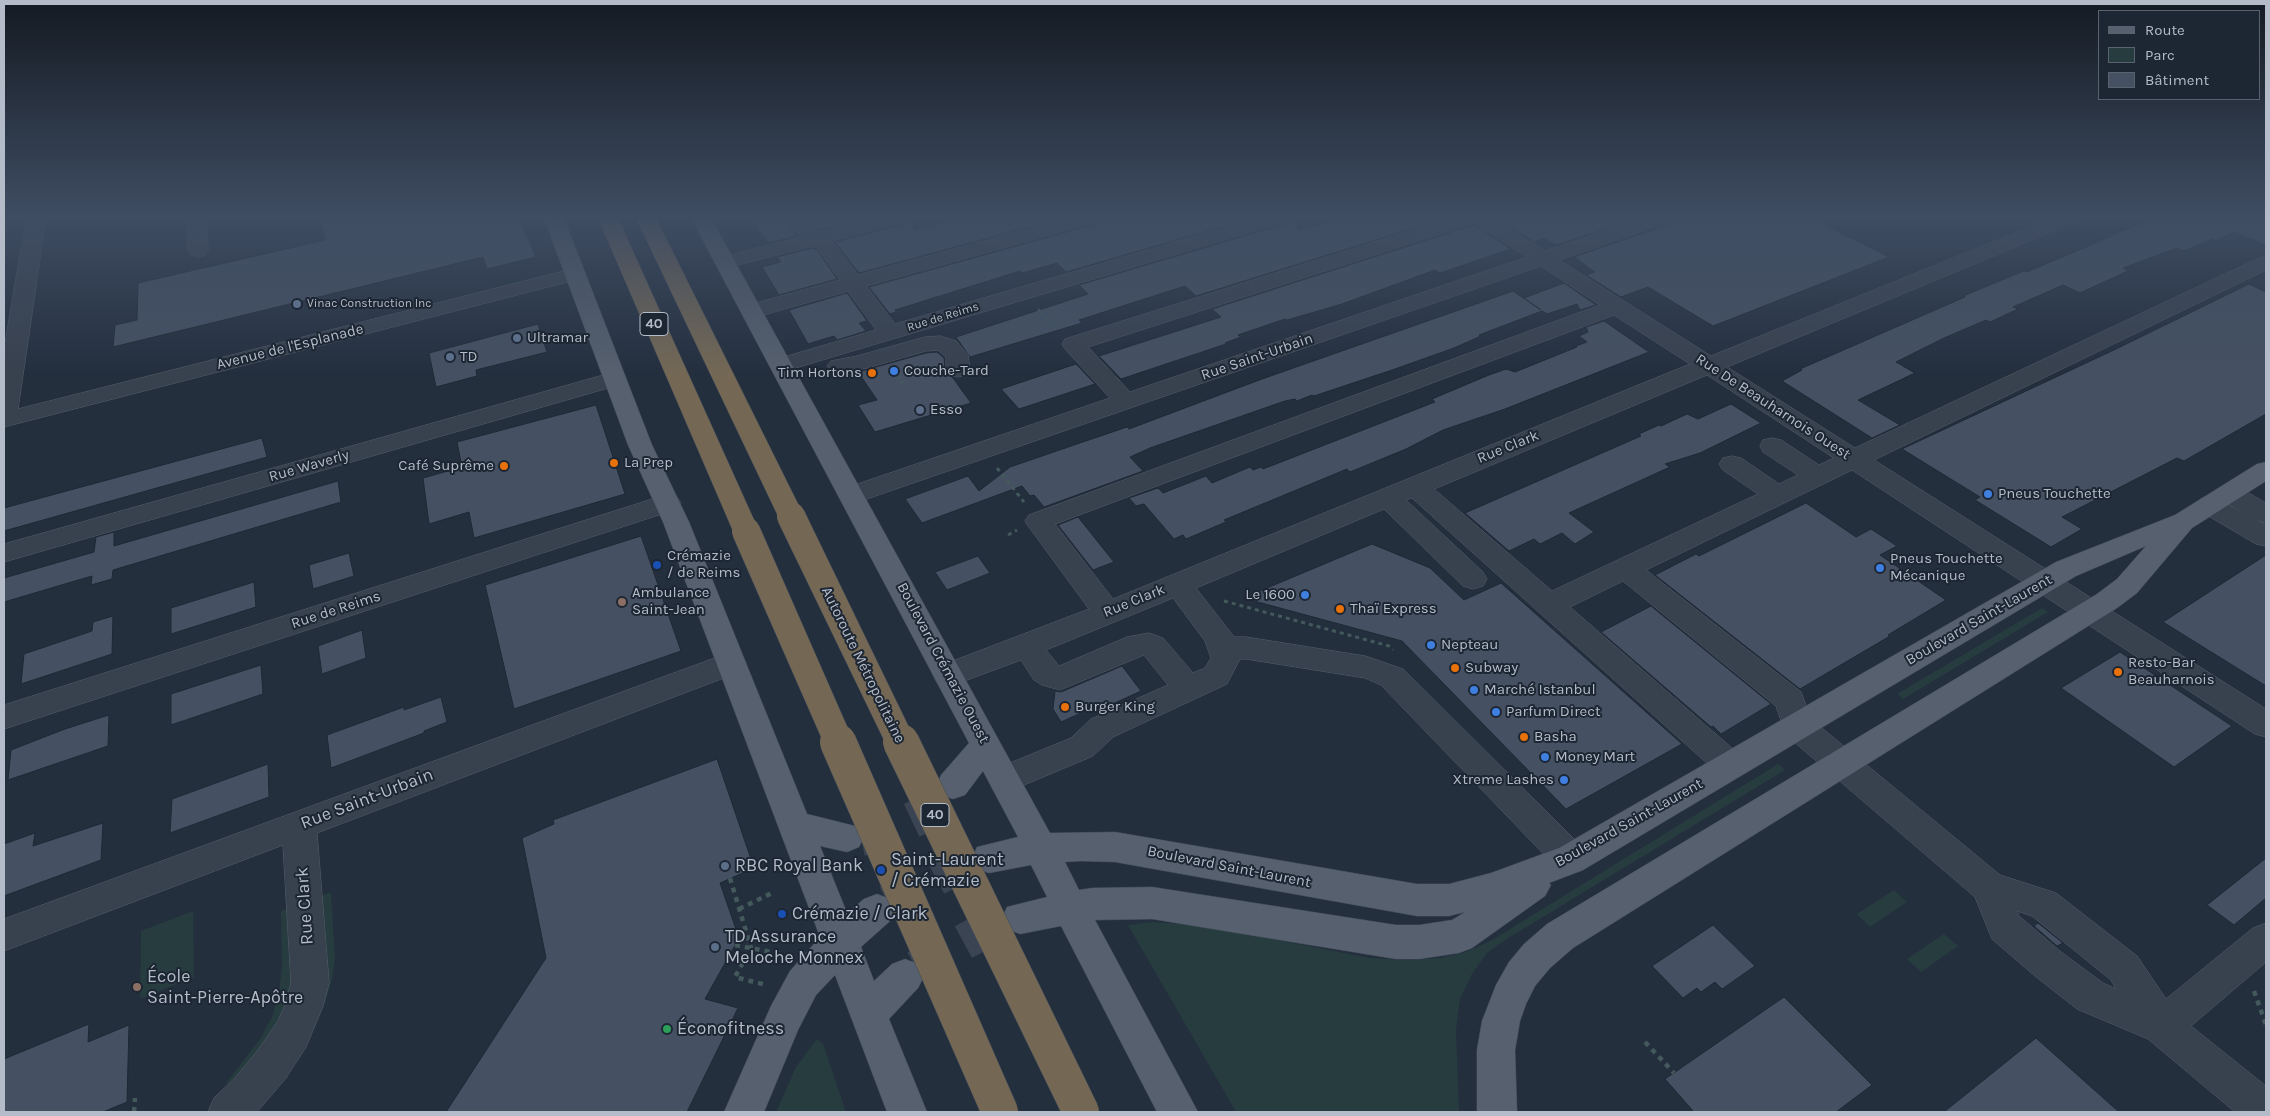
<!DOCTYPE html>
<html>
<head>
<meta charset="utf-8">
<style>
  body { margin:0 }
  #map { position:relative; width:2270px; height:1116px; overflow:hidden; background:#242f3e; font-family:Karla,sans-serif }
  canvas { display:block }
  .frame { position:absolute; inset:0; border:5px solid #b4bcc9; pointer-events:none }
  .legend { position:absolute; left:2098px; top:10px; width:162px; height:90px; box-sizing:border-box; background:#1d2633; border:1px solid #59626f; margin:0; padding:6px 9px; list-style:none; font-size:15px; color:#b4bcc9 }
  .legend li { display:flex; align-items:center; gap:10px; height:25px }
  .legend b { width:25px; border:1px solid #59626f }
</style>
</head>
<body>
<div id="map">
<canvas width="2270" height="1116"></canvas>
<div class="frame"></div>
<ul class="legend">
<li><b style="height:6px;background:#56606e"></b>Route</li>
<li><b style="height:14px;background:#263c3f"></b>Parc</li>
<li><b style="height:14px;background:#455162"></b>Bâtiment</li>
</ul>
</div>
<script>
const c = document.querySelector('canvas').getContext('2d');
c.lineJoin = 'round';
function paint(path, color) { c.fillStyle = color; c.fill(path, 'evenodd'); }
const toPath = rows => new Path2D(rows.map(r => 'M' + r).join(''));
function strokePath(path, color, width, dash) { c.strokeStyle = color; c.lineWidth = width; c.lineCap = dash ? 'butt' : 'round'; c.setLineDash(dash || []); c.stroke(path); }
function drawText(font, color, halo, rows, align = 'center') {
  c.font = font + ' Karla,sans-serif'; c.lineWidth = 4; c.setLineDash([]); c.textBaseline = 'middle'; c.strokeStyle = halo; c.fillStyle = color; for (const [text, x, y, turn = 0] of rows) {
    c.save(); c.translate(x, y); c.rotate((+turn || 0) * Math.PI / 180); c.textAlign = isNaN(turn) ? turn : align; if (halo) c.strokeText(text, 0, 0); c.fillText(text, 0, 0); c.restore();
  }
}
const green = toPath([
  [2042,608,2048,612,1903,699,1897,694],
  [1778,764,1785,770,1505,940,1487,953,1472,974,1460,999,1456,1030,1459,1112,1236,1112,1128,925,1152,922,1199,925,1370,958,1409,960,1441,958,1466,952,1492,940],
  [1894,890,1907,902,1870,927,1857,914],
  [331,892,335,959,332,980,323,1009,310,1035,261,1105,226,1083,260,1039,272,1017,279,993,282,966,281,911],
  [193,911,194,977,140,999,141,931],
  [1944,934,1958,946,1921,972,1907,959],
  [817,1039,823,1044,846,1112,776,1112,796,1067]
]);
const building = toPath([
  [321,218,519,218,536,257,487,269,483,257,113,347,115,325,137,320,138,283,325,240,321,218],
  [752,218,784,218,797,236,768,243,752,218],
  [808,218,870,218,820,230,808,218],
  [910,218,912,218,914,230,966,218,1062,218,859,273,835,242,905,224,910,218],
  [1101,218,1252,218,1066,272,1057,263,1022,273,1020,271,895,310,896,312,890,314,869,287,1096,224,1101,218],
  [1289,218,1296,218,1298,230,1345,218,1446,218,1196,296,1185,286,1079,320,1082,323,970,357,956,337,1088,294,1079,285,1285,224,1289,218],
  [1496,218,1639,218,1556,245,1544,238,1534,242,1496,218],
  [1674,218,1786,218,1792,221,1800,218,1811,218,1889,257,1713,326,1648,287,1621,297,1586,275,1595,272,1574,257,1670,224,1674,218],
  [2154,218,2266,218,2266,245,2234,232,2216,241,2212,239,2184,251,2177,248,2123,268,2128,271,2080,293,2063,285,2013,307,2018,309,1990,322,1986,320,1944,338,1896,362,1915,373,1858,400,1900,425,1872,438,1782,381,1802,370,1800,369,1965,297,1963,296,2024,271,2027,272,2154,218],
  [1474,225,1511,249,1440,273,1435,270,1342,304,1287,320,1285,319,1238,335,1241,337,1225,343,1226,344,1121,379,1099,356,1221,317,1212,309,1474,225],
  [813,248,817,250,837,279,779,295,762,267,781,262,777,257,813,248],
  [1564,283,1596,305,1580,310,1577,304,1547,314,1542,311,1479,335,1481,336,1454,348,1395,369,1314,396,1312,395,1297,401,1295,399,1285,401,1150,448,1130,457,1143,471,1044,507,1034,495,1030,496,1022,486,922,523,905,499,968,476,979,491,1010,467,1080,443,1127,427,1129,429,1262,379,1513,291,1541,310,1524,298,1564,283],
  [2249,284,2266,292,2266,414,2184,461,2177,458,2062,517,2082,529,2051,547,1975,500,1980,497,1902,449,2116,349,2249,284],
  [847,293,867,321,859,323,866,331,837,340,834,336,808,344,789,310,847,293],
  [1604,321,1649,352,1505,409,1443,430,1406,449,1350,472,1347,469,1224,520,1226,522,1186,539,1183,535,1174,539,1144,504,1136,506,1129,498,1158,488,1163,493,1206,476,1212,483,1250,467,1253,470,1261,467,1263,469,1435,402,1432,399,1489,375,1506,369,1515,372,1577,347,1576,346,1587,342,1579,336,1588,332,1586,327,1604,321],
  [538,324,547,352,476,370,477,376,436,387,429,353,538,324],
  [937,352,944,358,945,371,953,378,971,403,875,432,858,405,877,400,858,372,926,353,937,352],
  [1076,364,1095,384,1019,409,1001,389,1076,364],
  [1731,404,1761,423,1700,453,1665,464,1670,467,1569,513,1594,532,1575,544,1562,533,1540,544,1534,539,1509,551,1465,513,1641,436,1639,434,1659,425,1661,426,1687,414,1698,419,1731,404],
  [596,405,625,494,474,538,469,512,429,524,423,478,462,467,457,442,596,405],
  [262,438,267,457,4,531,4,508,262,438],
  [338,481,341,502,113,570,112,579,91,585,92,576,4,602,4,578,94,552,96,537,114,532,114,546,338,481],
  [1806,503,1856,537,1871,529,1897,546,1880,555,1946,600,1888,635,1890,636,1800,689,1655,575,1696,554,1699,556,1806,503],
  [1078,517,1114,562,1093,570,1058,525,1078,517],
  [641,536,681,651,514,709,485,585,641,536],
  [1372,544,1430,568,1464,600,1501,583,1682,744,1566,809,1402,641,1243,598,1372,544],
  [349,553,354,576,313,589,309,565,349,553],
  [2266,555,2266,686,2163,622,2266,555],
  [978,556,990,573,947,590,935,572,978,556],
  [254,582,256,607,171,634,171,608,254,582],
  [1651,606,1771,704,1721,734,1713,726,1711,727,1601,632,1651,606],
  [113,616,112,654,21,684,24,654,92,631,93,622,113,616],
  [362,630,366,658,322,674,318,646,362,630],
  [2120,652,2232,726,2174,767,2061,688,2120,652],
  [261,665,263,694,171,725,171,694,261,665],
  [1122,666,1141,691,1106,707,1082,705,1081,713,1061,722,1053,709,1055,691,1061,692,1122,666],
  [441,697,447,722,424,731,424,733,331,768,327,735,404,707,404,710,441,697],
  [109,715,108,746,8,780,11,750,65,729,109,715],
  [717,759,754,868,720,883,739,938,705,999,738,1008,687,1112,446,1112,546,958,522,838,554,824,553,820,717,759],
  [268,764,269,797,170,833,172,799,268,764],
  [103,823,101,860,4,896,4,844,35,833,33,846,103,823],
  [2266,858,2266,898,2234,925,2207,905,2266,858],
  [2038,923,2063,943,2057,946,2034,926,2038,923],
  [1713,925,1755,966,1722,989,1715,982,1701,992,1697,988,1683,998,1652,966,1713,925],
  [1784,997,1872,1085,1836,1112,1694,1112,1665,1079,1784,997],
  [89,1024,88,1042,129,1025,127,1102,103,1112,4,1112,4,1059,89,1024],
  [2036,1038,2119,1112,1944,1112,2036,1038]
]);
const majorTunnel = toPath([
  [861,838,885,833,923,815,935,807,947,793],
  [888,903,945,873,981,861],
  [916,968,982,932,1009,922]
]);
const pathFar2 = toPath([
  [736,218,739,218],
  [752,218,763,234],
  [1038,309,1058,330],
  [898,376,904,385]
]);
const pathFar1 = toPath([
  [997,468,1024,502],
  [1008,535,1017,530],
  [1224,601,1389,646,1393,650]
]);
const path = toPath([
  [730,878,751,948,735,977,766,985],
  [739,909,774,892],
  [735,945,781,954],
  [2254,991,2266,1025],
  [1645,1042,1674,1073],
  [134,1112,135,1098]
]);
const minor = toPath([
  [26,218,46,218,18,409,576,268,583,270,586,274,583,278,4,427,4,350,26,218],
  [187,218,207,218,208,251,205,255,198,257,191,255,188,251,187,218],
  [786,218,806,218,819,232,876,218,908,218,905,222,832,241,858,275,1068,218,1099,218,1096,222,866,286,895,324,1257,218,1287,218,1284,222,782,372,774,370,770,365,774,360,876,330,848,291,753,318,745,316,742,311,745,306,840,280,818,249,813,246,725,268,718,266,715,262,718,258,800,237,786,218],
  [1451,218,1493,218,1545,251,1644,218,1672,218,1669,222,1559,260,1711,356,2052,218,2078,218,2075,222,1727,367,1855,448,2259,258,2266,256,2266,270,1874,460,2266,709,2266,737,2255,734,1852,470,1646,570,1801,692,1811,719,2000,875,2056,893,2137,956,2166,999,2253,928,2266,923,2266,962,2191,1026,2266,1086,2266,1112,2235,1112,2148,1039,2077,1009,2035,976,1992,939,1975,897,1786,735,1776,706,1623,581,1570,607,1741,756,1746,765,1741,774,1730,778,1719,774,1412,498,1406,500,1483,572,1487,579,1483,586,1473,589,1463,586,1384,509,1196,588,1234,637,1246,637,1365,656,1403,669,1583,848,1588,859,1583,870,1571,874,1559,870,1381,685,1365,678,1246,659,1240,659,1227,684,1113,737,1093,756,1005,793,993,790,989,780,993,770,1071,738,1091,719,1168,685,1144,655,1060,690,1042,685,1034,680,1021,660,948,687,937,683,933,675,937,667,1089,609,1029,527,1025,521,1029,515,1600,305,1541,266,861,501,852,504,843,501,839,495,843,489,1110,398,1065,349,1062,344,1065,339,1451,218],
  [1474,223,1527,257,1130,392,1088,347,1474,223],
  [1614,315,1690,364,1113,599,1055,524,1614,315],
  [1707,375,1834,458,1819,465,1781,440,1772,438,1763,440,1760,446,1763,452,1798,475,1779,484,1741,458,1732,456,1723,458,1719,464,1723,470,1758,494,1552,591,1434,489,1707,375],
  [1173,598,1205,641,1211,658,1205,668,1193,673,1163,638,1149,633,1127,637,1059,666,1046,650,1173,598],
  [2017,911,2032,916,2111,980,2116,989,2103,983,2061,952,2019,916,2017,911],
  [940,336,956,341,968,355,970,370,966,375,958,377,950,375,946,370,946,357,938,350,926,351,867,368,839,373,831,371,827,366,831,361,857,356,925,337,940,336],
  [614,372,622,374,626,379,622,384,4,562,4,544,614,372],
  [2229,484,2238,487,2266,503,2266,523,2257,520,2266,525,2266,546,2256,544,2200,511,2196,505,2200,499,2209,496,2218,499,2247,515,2220,499,2216,493,2220,487,2229,484],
  [668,494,677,497,681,503,677,509,4,729,4,705,668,494],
  [731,652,742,655,746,663,742,671,317,833,329,983,323,1006,306,1047,286,1078,257,1112,208,1112,214,1098,235,1078,258,1050,278,1021,285,1005,291,983,283,845,4,951,4,919,731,652]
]);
const major = toPath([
  [544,218,564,218,652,445,689,522,807,814,859,827,864,837,859,847,847,852,820,846,847,913,864,899,877,894,890,899,895,910,890,921,861,947,874,981,892,964,905,959,918,964,924,976,918,988,889,1019,927,1112,887,1112,835,975,816,995,798,1030,764,1112,724,1112,771,1006,790,971,820,937,663,522,628,445,544,218],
  [691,218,711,218,1050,833,1115,832,1417,884,1449,884,1491,873,1559,848,2056,562,2175,515,2257,464,2266,462,2266,481,2192,528,2137,593,2117,608,1573,948,1550,968,1535,986,1526,1004,1520,1021,1515,1050,1517,1112,1477,1112,1477,1050,1482,1021,1496,985,1509,962,1524,944,1547,924,2097,594,2117,579,2146,546,2076,576,1583,870,1549,883,1551,885,1545,896,1472,948,1459,953,1419,959,1396,959,1152,919,1095,920,1198,1112,1157,1112,1061,926,1020,934,1007,929,1002,918,1007,907,1047,897,1031,865,989,873,977,869,972,858,977,847,1018,837,983,771,965,795,953,799,941,795,937,785,941,775,969,743,691,218],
  [1081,861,1115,862,1417,916,1449,916,1465,912,1452,920,1419,925,1396,925,1152,887,1092,888,1079,890,1065,862,1081,861]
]);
const highway = toPath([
  [598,218,618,218,759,531,756,537,746,540,736,537,733,531,598,218],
  [636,218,656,218,804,516,800,522,791,525,782,522,778,516,636,218]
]);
const highwayBridgeFar1 = toPath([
  [791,516,901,743],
  [746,531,839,743]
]);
const highwayBridge = toPath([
  [838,742,1000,1112],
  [901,742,1081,1112]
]);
const markers = [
  [297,304,5,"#5c6f8a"],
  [517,338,5,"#5c6f8a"],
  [450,357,5,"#5c6f8a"],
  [894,371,5,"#3f7fe0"],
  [872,373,5,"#e8710a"],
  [920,410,5,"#5c6f8a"],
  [614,463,5,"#e8710a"],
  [504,466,5,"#e8710a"],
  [1988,494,5,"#3f7fe0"],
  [657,565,5,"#1a4fb4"],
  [1880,568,5,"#3f7fe0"],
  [1305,595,5,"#3f7fe0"],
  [622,602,5,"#8d6e63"],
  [1340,609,5,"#e8710a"],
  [1431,645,5,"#3f7fe0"],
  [1455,668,5,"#e8710a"],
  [2118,672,5,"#e8710a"],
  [1474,690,5,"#3f7fe0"],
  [1065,707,5,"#e8710a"],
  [1496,712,5,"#3f7fe0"],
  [1524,737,5,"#e8710a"],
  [1545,757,5,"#3f7fe0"],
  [1564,780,5,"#3f7fe0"],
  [725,866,5,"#5c6f8a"],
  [881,870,5,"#1a4fb4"],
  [782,914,5,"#1a4fb4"],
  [715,947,5,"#5c6f8a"],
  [137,987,5,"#8d6e63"],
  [667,1029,5,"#2e9e5b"]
];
const farPoinames = [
  ["Vinac Construction Inc",307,304]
];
const farStreetnames = [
  ["Rue de Reims",943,317,-17]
];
const shields = [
  [654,324,28],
  [935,815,28]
];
const shieldNames = [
  ["40",654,324],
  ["40",935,815]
];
const poiNames = [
  ["Ultramar",527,338],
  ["TD",460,357],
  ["Couche-Tard",904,371],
  ["Tim Hortons",862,373,"right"],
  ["Esso",930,410],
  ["La Prep",624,463],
  ["Café Suprême",494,466,"right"],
  ["Pneus Touchette",1998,494],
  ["Crémazie",667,556],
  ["/ de Reims",667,573],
  ["Pneus Touchette",1890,559],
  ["Mécanique",1890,576],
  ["Ambulance",632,593],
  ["Saint-Jean",632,610],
  ["Le 1600",1295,595,"right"],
  ["Thaï Express",1350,609],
  ["Nepteau",1441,645],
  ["Resto-Bar",2128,663],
  ["Beauharnois",2128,680],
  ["Subway",1465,668],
  ["Marché Istanbul",1484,690],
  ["Burger King",1075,707],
  ["Parfum Direct",1506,712],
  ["Basha",1534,737],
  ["Money Mart",1555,757],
  ["Xtreme Lashes",1554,780,"right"]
];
const streetNames = [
  ["Avenue de l'Esplanade",290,347,-14],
  ["Rue Saint-Urbain",1257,357,-19],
  ["Rue De Beauharnois Ouest",1773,407,33],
  ["Rue Clark",1508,447,-22],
  ["Rue Waverly",309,466,-16],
  ["Rue Clark",1134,601,-22],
  ["Rue de Reims",336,610,-18],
  ["Boulevard Saint-Laurent",1979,620,-30],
  ["Boulevard Crémazie Ouest",943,663,62],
  ["Autoroute Métropolitaine",863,665,64],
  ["Boulevard Saint-Laurent",1629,823,-29],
  ["Boulevard Saint-Laurent",1229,867,11]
];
const nearStreetnames = [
  ["Rue Saint-Urbain",367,799,-21],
  ["Rue Clark",305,906,-94]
];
const nearPoinames = [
  ["Saint-Laurent",891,860],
  ["/ Crémazie",891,881],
  ["RBC Royal Bank",735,866],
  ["Crémazie / Clark",792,914],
  ["TD Assurance",725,937],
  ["Meloche Monnex",725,958],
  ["École",147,977],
  ["Saint-Pierre-Apôtre",147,998],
  ["Éconofitness",677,1029]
];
paint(green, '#263c3f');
paint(building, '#455162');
strokePath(building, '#1f2835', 1);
strokePath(majorTunnel, '#3a4453', 36, [36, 18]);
strokePath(minor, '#565f6c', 1);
strokePath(major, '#414a57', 1);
strokePath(highway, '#434c59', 1);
strokePath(pathFar2, '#44595c', 2.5, [3, 3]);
strokePath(pathFar1, '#44595c', 3, [4, 4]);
strokePath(path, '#44595c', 4.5, [5, 5]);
paint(minor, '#38414e');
paint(major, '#56606e');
paint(highway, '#746855');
strokePath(highwayBridgeFar1, '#434c59', 29, []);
strokePath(highwayBridge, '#434c59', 37, []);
strokePath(highwayBridgeFar1, '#746855', 28);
strokePath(highwayBridge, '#746855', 36);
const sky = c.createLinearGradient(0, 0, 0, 374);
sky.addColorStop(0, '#141a22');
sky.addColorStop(0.58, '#3f4d63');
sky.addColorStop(1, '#3f4d6300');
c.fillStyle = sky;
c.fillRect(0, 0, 2270, 374);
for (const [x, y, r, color] of markers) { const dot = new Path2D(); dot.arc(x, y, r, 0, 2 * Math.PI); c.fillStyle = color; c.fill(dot); strokePath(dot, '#1d2633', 2); }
drawText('12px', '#b4bcc9', '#1d2633', farPoinames, 'left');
drawText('12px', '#b4bcc9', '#1d2633', farStreetnames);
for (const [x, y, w] of shields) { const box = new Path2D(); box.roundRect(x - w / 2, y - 11.5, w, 23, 4); c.fillStyle = '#1d2633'; c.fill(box); strokePath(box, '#b4bcc9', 1); }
drawText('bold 14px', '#b4bcc9', null, shieldNames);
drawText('15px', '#b4bcc9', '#1d2633', poiNames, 'left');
drawText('15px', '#b4bcc9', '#1d2633', streetNames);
drawText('18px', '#b4bcc9', '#1d2633', nearStreetnames);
drawText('18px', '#b4bcc9', '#1d2633', nearPoinames, 'left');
</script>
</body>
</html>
